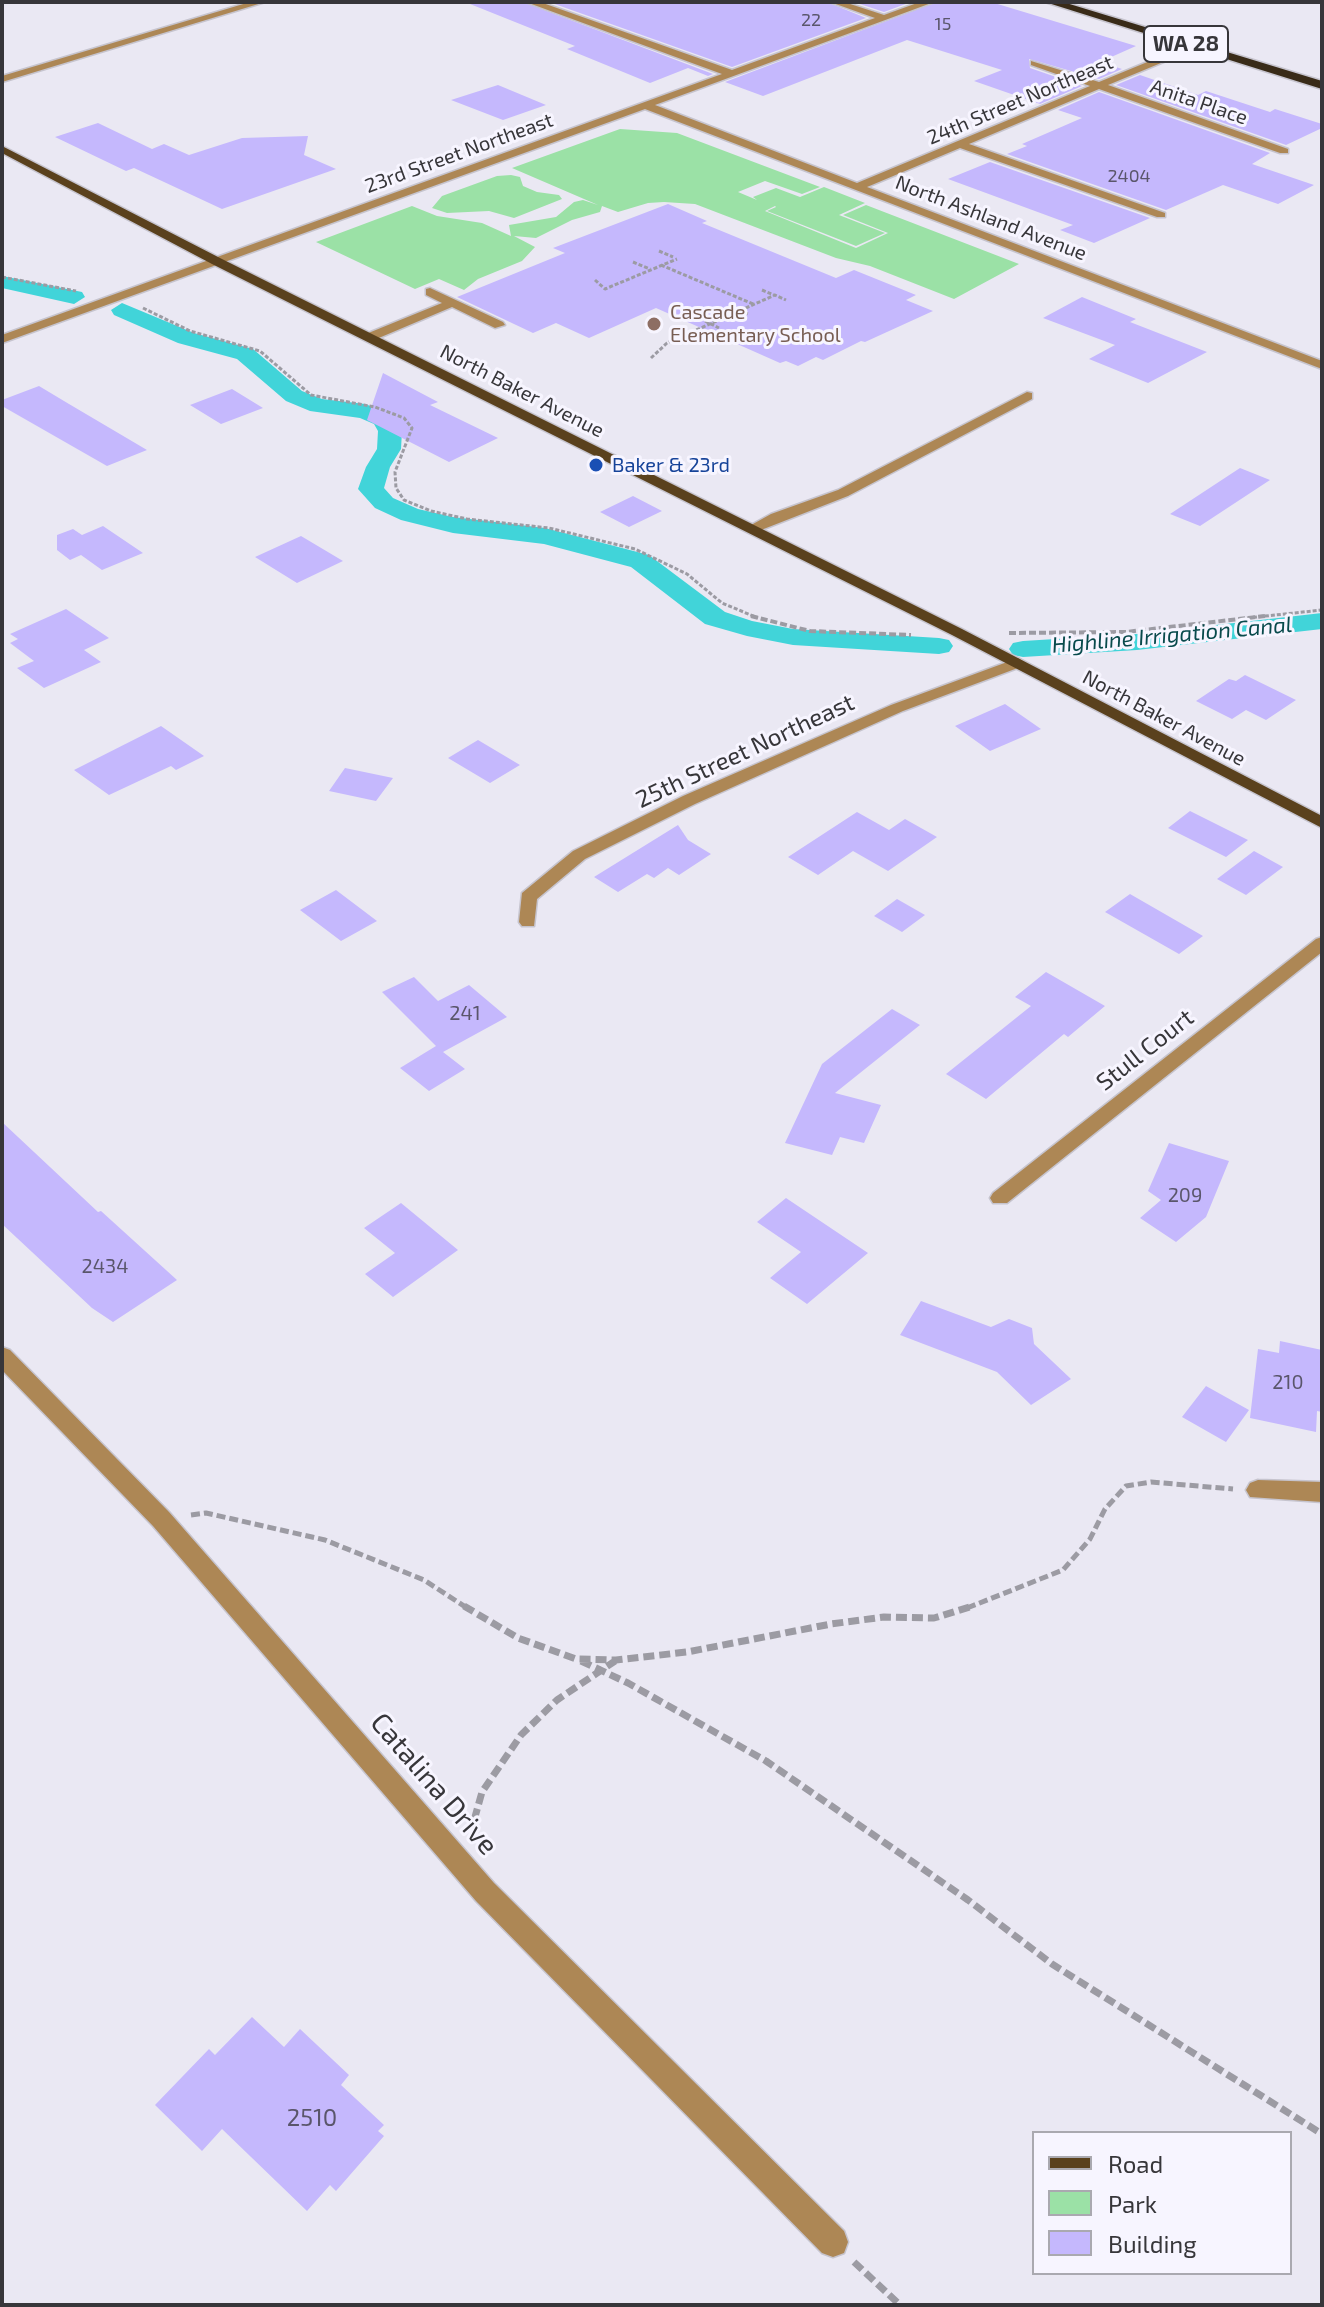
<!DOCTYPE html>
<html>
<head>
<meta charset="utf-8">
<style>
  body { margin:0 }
  #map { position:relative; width:1324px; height:2307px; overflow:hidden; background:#eae8f3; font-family:"Exo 2",sans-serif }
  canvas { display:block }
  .frame { position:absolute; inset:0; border:4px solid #37363a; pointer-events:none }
  .legend { position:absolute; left:1032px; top:2131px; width:260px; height:144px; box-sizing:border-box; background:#f7f5ff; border:2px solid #aaa9b0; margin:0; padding:10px 14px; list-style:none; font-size:24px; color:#37363a }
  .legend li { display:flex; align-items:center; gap:16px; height:40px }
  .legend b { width:40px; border:2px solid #aaa9b0 }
</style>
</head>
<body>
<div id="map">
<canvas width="1324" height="2307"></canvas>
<div class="frame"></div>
<ul class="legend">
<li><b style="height:10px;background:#5a411d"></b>Road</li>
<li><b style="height:22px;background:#9be1a6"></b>Park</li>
<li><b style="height:22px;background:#c5b8fd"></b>Building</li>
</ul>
</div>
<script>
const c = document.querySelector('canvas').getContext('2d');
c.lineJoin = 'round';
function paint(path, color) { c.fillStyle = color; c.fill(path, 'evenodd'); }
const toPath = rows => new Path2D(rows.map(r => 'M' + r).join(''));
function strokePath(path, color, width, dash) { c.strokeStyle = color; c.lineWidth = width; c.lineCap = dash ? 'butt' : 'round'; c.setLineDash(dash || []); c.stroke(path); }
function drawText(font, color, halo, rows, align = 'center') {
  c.font = font + ' "Exo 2",sans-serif'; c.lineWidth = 6; c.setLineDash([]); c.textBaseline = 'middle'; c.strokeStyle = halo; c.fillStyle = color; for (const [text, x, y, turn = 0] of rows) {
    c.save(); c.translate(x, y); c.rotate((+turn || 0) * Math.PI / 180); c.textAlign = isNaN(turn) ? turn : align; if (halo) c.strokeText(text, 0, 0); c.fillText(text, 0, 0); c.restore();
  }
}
const green = toPath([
  [620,129,677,133,820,187,802,194,765,181,738,192,757,200,753,197,776,188,800,197,824,187,865,203,839,215,885,233,856,246,767,211,776,207,775,206,765,211,856,248,888,233,843,215,866,205,1019,264,954,299,870,266,836,258,695,204,664,202,648,203,618,212,602,206,600,212,572,220,536,238,514,236,535,247,522,261,478,279,464,290,439,279,415,289,316,242,412,206,437,216,482,223,511,236,509,225,556,217,574,202,583,200,598,205,512,168],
  [511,175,520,177,523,186,537,192,559,195,562,199,514,218,489,211,447,213,432,208,442,196,497,176]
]);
const canal = toPath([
  [2,276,82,292,85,297,74,304,2,288,2,276],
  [122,303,194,333,253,349,302,391,322,399,365,404,392,414,402,431,401,449,390,467,384,488,393,498,418,509,453,517,545,528,649,555,725,612,752,621,793,629,939,638,949,640,953,646,949,652,939,654,793,645,747,636,705,624,631,567,544,544,453,533,401,520,375,508,358,489,366,467,377,449,378,431,374,424,360,418,310,411,286,401,237,359,178,343,114,315,111,310,122,303],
  [1322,613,1322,629,1137,650,1023,657,1013,655,1009,649,1013,643,1023,641,1137,634,1322,613]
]);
const building = toPath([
  [465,2,523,2,713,74,708,76,688,68,650,83,567,49,575,46],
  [549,2,827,2,866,18,732,67],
  [854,2,911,2,884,12],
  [937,2,991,2,1136,46,1100,62,1122,69,1099,79,1029,59,1030,68,1082,86,1040,104,974,81,1002,70,907,40,763,96,725,82],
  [1140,75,1198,95,1206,91,1270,112,1275,109,1322,124,1322,128,1286,145,1116,85],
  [498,85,546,105,503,120,451,100],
  [1099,92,1270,153,1252,164,1314,185,1278,204,1223,185,1166,210,1007,154,1027,146,1022,144,1082,118,1058,110],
  [98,123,152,149,164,144,189,155,242,138,308,136,304,155,336,169,222,209,134,168,126,171,55,137],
  [990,162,1150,218,1094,243,1060,230,1073,225,948,179],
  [668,204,707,221,702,223,836,278,854,270,916,295,906,300,933,311,865,342,861,341,823,360,816,357,798,366,786,361,780,363,656,308,589,338,556,323,533,333,457,297,565,253,553,248],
  [1082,297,1136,319,1130,322,1207,352,1148,383,1089,359,1115,345,1043,318],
  [383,373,438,402,430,405,498,438,449,462,367,420],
  [39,386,69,404,147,450,107,466,2,406,2,400],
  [232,389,263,408,221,424,190,405],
  [1240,468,1270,480,1200,526,1170,514],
  [633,496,662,511,629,527,600,512],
  [103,526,143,553,102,570,81,555,70,560,57,550,57,535,73,529,82,535],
  [301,536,343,561,297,583,255,557],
  [66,609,109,638,84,650,101,662,44,688,17,668,34,661,10,643,18,639,10,634],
  [1245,675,1296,700,1266,720,1246,710,1232,719,1196,701,1229,679,1236,681],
  [1005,704,1041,729,990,751,955,726],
  [161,726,204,756,176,770,171,766,109,795,74,770],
  [478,740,520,765,490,783,448,758],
  [345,768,393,778,376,801,329,791],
  [1190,811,1248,840,1226,857,1168,828],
  [857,812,889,830,905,819,937,837,888,871,853,851,818,875,788,857],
  [678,825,688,840,711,854,679,875,668,868,654,878,647,874,618,892,594,877],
  [1254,851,1283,867,1246,895,1217,879],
  [336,890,377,921,341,941,300,910],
  [1130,894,1203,936,1179,954,1105,912],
  [897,899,925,915,902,932,874,916],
  [1046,972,1105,1006,1068,1037,1064,1034,986,1099,946,1074,1031,1006,1015,997],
  [414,977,438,1001,469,985,507,1017,443,1052,465,1069,429,1091,400,1068,436,1046,382,992],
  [892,1009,920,1025,835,1093,881,1105,864,1143,840,1137,832,1155,785,1143,822,1064],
  [2,1122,98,1212,101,1211,177,1280,113,1322,92,1308,2,1224],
  [1169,1143,1229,1161,1206,1217,1176,1242,1140,1218,1161,1200,1148,1191],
  [786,1198,868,1253,807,1304,770,1278,801,1252,757,1222],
  [401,1203,458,1250,393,1297,365,1274,395,1253,364,1228],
  [921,1301,991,1327,1009,1319,1032,1328,1034,1344,1071,1379,1031,1405,997,1372,900,1335],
  [1280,1341,1322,1350,1322,1412,1317,1411,1316,1432,1250,1418,1258,1349,1279,1353],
  [1206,1386,1249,1410,1226,1442,1182,1417],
  [252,2017,284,2047,300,2029,349,2075,341,2085,384,2125,378,2131,384,2136,336,2191,330,2185,307,2211,222,2129,202,2151,155,2105,209,2049,215,2055]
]);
const pathFar3 = toPath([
  [659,251,673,257],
  [633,262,650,269],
  [661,265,753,304],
  [2,277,76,291],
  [595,280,605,289,677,259],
  [762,290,774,295],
  [143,308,190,331,260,351,311,395,375,407,404,418,412,428,395,472,396,488,404,500,431,511,467,519,549,528,635,549,687,574,722,603,758,618],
  [733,308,748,314],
  [705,321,719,328],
  [651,358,667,343,775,295,786,300],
  [1247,618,1322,610]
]);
const pathFar2 = toPath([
  [751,616,810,631,911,635],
  [1009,633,1126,632,1265,616]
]);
const pathFar1 = toPath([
  [191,1515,206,1513,325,1540,424,1580,467,1608],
  [967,1608,1063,1570,1090,1539,1105,1509,1126,1486,1151,1482,1233,1489]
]);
const path = toPath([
  [464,1606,518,1638,576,1659,616,1660,687,1652,831,1624,884,1617,934,1618,973,1606],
  [581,1661,628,1683,766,1761,968,1900,1052,1964,1322,2134],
  [475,1835,473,1824,482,1792,521,1735,557,1700,615,1661],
  [854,2262,900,2305]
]);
const minor = toPath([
  [250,2,265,2,2,82,2,76,250,2],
  [526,2,540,2,732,70,875,18,830,2,844,2,884,15,920,2,934,2,655,105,857,183,1090,86,1031,65,1031,61,1099,82,1191,44,1197,44,1197,48,1108,85,1288,149,1288,153,1280,153,1099,89,969,144,1165,213,1165,217,1157,217,960,148,867,187,1322,361,1322,369,645,109,2,343,2,335,722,74,526,2],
  [430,288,503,322,505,325,495,328,452,307,374,340,366,340,366,334,442,303,426,295,426,289,430,288],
  [1027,392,1032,393,1032,399,848,496,756,532,751,533,744,529,771,514,838,490,1027,392],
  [1018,658,1026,663,1023,666,903,711,695,804,585,859,537,899,534,926,522,926,519,922,522,893,573,851,683,796,891,705,1018,658],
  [1322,937,1322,952,1007,1203,993,1203,990,1198,993,1193,1316,939,1322,937],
  [2,1347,10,1350,169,1512,494,1883,844,2231,848,2242,844,2253,833,2257,822,2253,476,1901,153,1526,2,1370,2,1347],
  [1258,1480,1322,1482,1322,1502,1250,1497,1246,1490,1250,1483,1258,1480]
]);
const major = toPath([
  [2,146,220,258,962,629,1322,816,1322,828,952,635,212,264,2,153,2,146]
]);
const highway = toPath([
  [1045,2,1063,2,1322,81,1322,89,1045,2]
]);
const markers = [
  [654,324,8,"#8d6e63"],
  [596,465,8,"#1a4fb4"]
];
const farNumbernames = [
  ["22",811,20],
  ["15",943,24],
  ["2404",1129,176]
];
const farStreetnames = [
  ["24th Street Northeast",1020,100,-23],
  ["Anita Place",1199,102,19],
  ["23rd Street Northeast",459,153,-20],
  ["North Ashland Avenue",991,218,21],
  ["North Baker Avenue",522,391,27],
  ["North Baker Avenue",1164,718,28]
];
const farEducationnames = [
  ["Cascade",670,312],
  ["Elementary School",670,335]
];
const farTransitnames = [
  ["Baker & 23rd",612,465]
];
const numberNames = [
  ["241",465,1013],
  ["209",1185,1195],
  ["2434",105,1266],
  ["210",1288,1382]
];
const shields = [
  [1186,44,84]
];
const shieldNames = [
  ["WA 28",1186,44]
];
const farWaternames = [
  ["Highline Irrigation Canal",1172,635,-5]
];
const streetNames = [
  ["25th Street Northeast",745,751,-25],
  ["Stull Court",1145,1050,-38]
];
const nearNumbernames = [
  ["2510",312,2118]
];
const nearStreetnames = [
  ["Catalina Drive",434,1784,49]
];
paint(green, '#9be1a6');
paint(canal, '#41d4d9');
paint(building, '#c5b8fd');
strokePath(minor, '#c6c4ce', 3);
strokePath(major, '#c6c4ce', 3);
strokePath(highway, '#c6c4ce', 3);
strokePath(pathFar3, '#9c9ba3', 3, [4, 2]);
strokePath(pathFar2, '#9c9ba3', 4, [7, 3]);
strokePath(pathFar1, '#9c9ba3', 5, [9, 4]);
strokePath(path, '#9c9ba3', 7, [11, 5]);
paint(minor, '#ad8755');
paint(major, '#5a411d');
paint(highway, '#392b18');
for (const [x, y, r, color] of markers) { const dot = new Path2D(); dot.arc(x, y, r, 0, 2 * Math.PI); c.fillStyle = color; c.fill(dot); strokePath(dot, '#f7f5ff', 3); }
drawText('18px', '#5a566b', null, farNumbernames);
drawText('20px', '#37363a', '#f7f5ff', farStreetnames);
drawText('20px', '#785e54', '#f7f5ff', farEducationnames, 'left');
drawText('20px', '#164399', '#f7f5ff', farTransitnames, 'left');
drawText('20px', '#5a566b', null, numberNames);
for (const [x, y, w] of shields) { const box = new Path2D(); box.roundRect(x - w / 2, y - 18, w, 36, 6); c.fillStyle = '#f7f5ff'; c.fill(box); strokePath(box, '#37363a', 2); }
drawText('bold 22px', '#37363a', null, shieldNames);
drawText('italic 22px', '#084a4c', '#f7f5ff', farWaternames);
drawText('24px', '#37363a', '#f7f5ff', streetNames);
drawText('24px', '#5a566b', null, nearNumbernames);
drawText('28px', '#37363a', '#f7f5ff', nearStreetnames);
</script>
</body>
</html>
